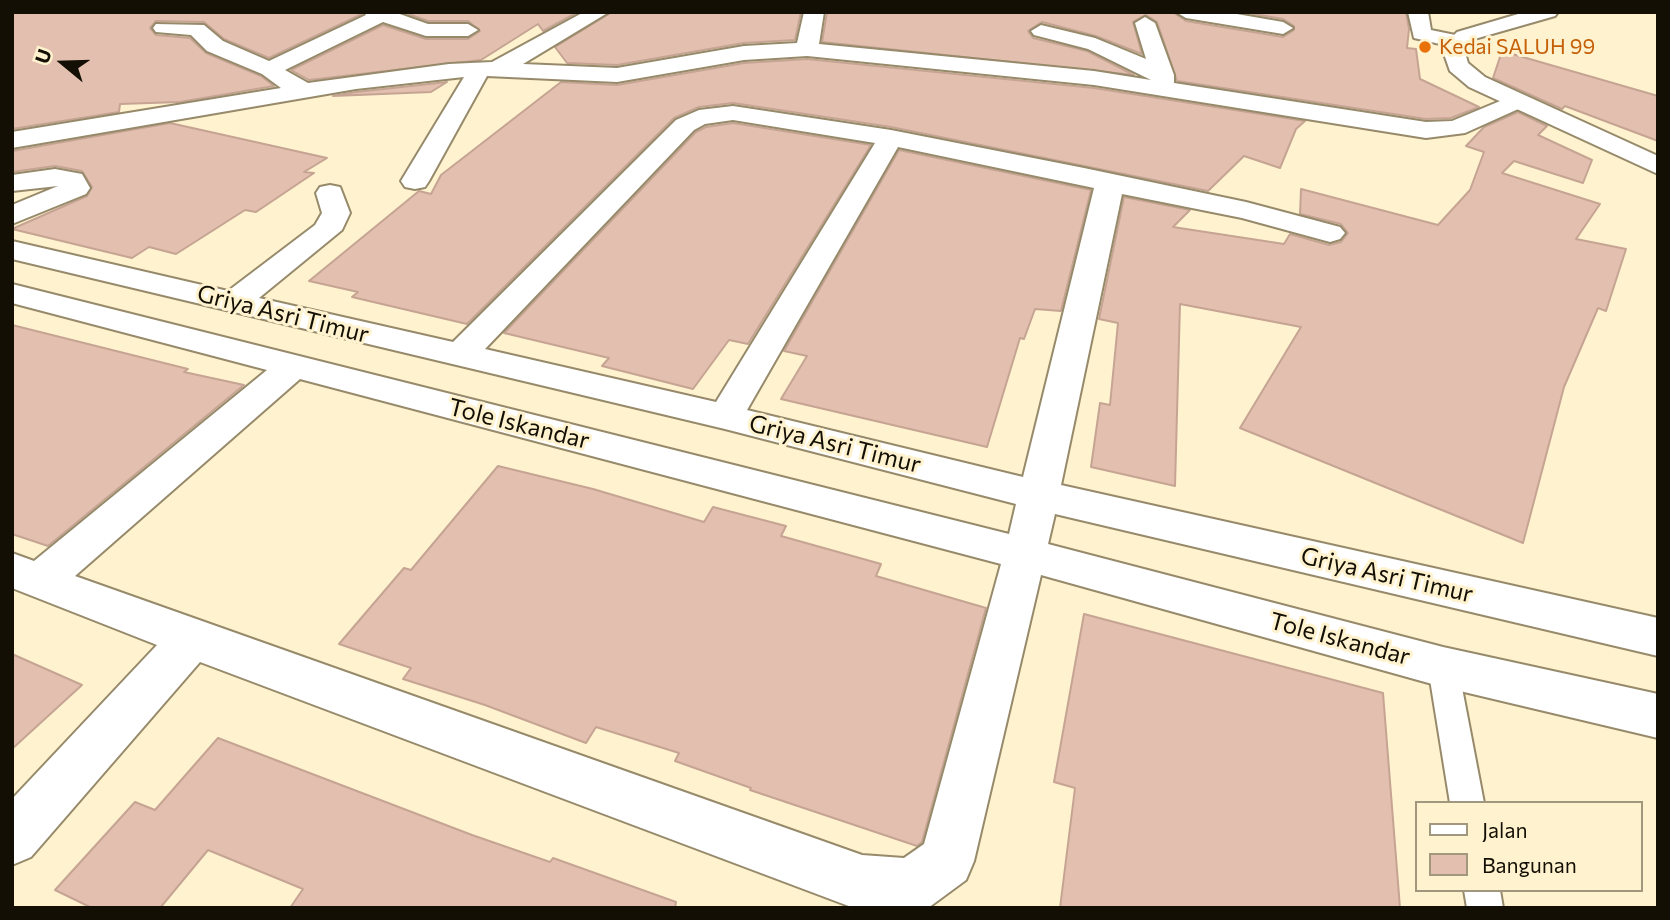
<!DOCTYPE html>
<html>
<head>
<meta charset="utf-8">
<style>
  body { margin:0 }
  #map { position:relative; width:1670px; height:920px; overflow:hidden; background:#fff2cf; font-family:Commissioner,sans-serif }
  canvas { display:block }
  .frame { position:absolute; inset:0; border:14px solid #130f04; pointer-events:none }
  .legend { position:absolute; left:1415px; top:801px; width:228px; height:91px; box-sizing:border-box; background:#fff2cf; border:2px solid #a1977e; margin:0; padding:9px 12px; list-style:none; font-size:21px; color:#130f04 }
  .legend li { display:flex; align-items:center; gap:14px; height:35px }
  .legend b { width:35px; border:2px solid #a1977e }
  .north { position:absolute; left:28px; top:28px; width:70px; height:70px; -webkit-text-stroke:5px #fff2cf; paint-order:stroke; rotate:289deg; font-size:19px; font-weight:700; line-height:28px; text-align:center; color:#130f04 }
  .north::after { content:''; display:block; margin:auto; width:24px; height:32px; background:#130f04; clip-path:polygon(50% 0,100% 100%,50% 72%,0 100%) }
</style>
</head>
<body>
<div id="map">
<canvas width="1670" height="920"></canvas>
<div class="frame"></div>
<ul class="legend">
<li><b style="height:9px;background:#fff"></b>Jalan</li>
<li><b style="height:19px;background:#e2bfae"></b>Bangunan</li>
</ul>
<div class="north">U</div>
</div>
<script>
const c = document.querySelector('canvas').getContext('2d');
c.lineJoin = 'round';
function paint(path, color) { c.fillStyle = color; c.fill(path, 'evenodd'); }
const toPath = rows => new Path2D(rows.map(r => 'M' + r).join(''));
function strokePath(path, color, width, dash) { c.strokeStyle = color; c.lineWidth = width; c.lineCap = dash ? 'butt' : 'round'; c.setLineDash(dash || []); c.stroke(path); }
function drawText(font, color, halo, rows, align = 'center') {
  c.font = font + ' Commissioner,sans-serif'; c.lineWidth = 6; c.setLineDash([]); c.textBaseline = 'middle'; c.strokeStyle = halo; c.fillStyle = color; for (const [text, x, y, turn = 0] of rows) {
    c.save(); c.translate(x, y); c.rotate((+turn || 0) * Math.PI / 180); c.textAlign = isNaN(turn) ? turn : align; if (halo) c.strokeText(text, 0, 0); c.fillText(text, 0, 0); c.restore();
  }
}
const building = toPath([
  [12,12,362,12,362,14,269,58,224,39,204,22,156,21,150,28,156,35,190,38,206,53,261,76,274,86,180,102,120,104,119,112,12,129,12,12],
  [403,12,578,12,543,31,538,24,481,60,309,80,291,70,383,25,426,39,468,39,480,31,468,21,428,21,403,12],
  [612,12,801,12,795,40,744,43,617,65,567,63,555,47,612,12],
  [827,12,1173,12,1186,21,1283,37,1294,30,1294,26,1283,19,1242,12,1406,12,1409,29,1407,48,1416,49,1420,79,1479,107,1451,118,1426,119,1177,81,1157,22,1146,15,1133,22,1142,54,1096,36,1042,22,1028,31,1033,38,1087,51,1134,75,822,42,827,12],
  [1502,51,1658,96,1658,141,1565,106,1562,109,1493,78,1502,51],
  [807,59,1094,88,1305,121,1296,129,1280,168,1244,156,1208,191,891,127,733,103,699,107,674,118,467,324,352,297,358,292,309,281,419,191,431,194,441,175,561,82,617,85,744,63,807,59],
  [447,82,431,92,333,96,356,92,447,82],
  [1518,112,1547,126,1538,135,1592,160,1583,183,1514,161,1502,173,1600,204,1576,239,1626,249,1606,311,1598,308,1564,387,1523,543,1240,428,1301,327,1180,304,1175,486,1091,467,1100,403,1110,405,1118,323,1099,319,1124,197,1190,210,1173,227,1284,244,1290,234,1329,245,1341,242,1348,233,1341,224,1300,214,1301,189,1438,225,1470,190,1484,152,1466,146,1484,127,1518,112],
  [170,123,327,158,304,172,314,173,256,212,245,210,176,254,149,247,132,258,12,229,87,196,92,187,82,171,55,166,12,172,12,151,170,123],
  [733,123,871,145,748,344,729,340,693,389,602,366,609,358,504,333,696,132,706,127,733,123],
  [899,150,1091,190,1061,311,1035,309,1024,339,1020,338,987,447,781,399,807,356,784,351,899,150],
  [12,325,188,369,184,372,244,385,48,546,12,534,12,325],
  [498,466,593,489,704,522,713,507,786,526,781,536,881,564,876,576,986,608,922,842,917,846,750,790,751,788,675,761,679,753,596,727,586,743,485,705,403,679,411,668,339,644,404,568,411,570,498,466],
  [1084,614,1383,693,1400,908,1060,908,1075,788,1054,782,1084,614],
  [12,654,82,685,12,749,12,654],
  [218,738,472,835,550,862,553,858,676,902,675,908,290,908,303,889,208,850,160,908,92,908,55,890,135,802,155,810,218,738]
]);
const lane = toPath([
  [1443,654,1454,658,1458,667,1484,803,1450,803,1428,667,1432,658,1443,654],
  [1464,890,1500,890,1503,908,1467,908,1464,890]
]);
const street = toPath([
  [364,12,394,12,428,24,468,24,478,30,468,36,426,36,383,22,285,70,308,83,449,64,492,62,584,12,609,12,523,64,617,68,744,46,797,43,804,12,824,12,819,44,1094,71,1151,80,1088,49,1034,35,1031,31,1041,25,1095,38,1146,59,1135,23,1145,17,1155,23,1174,75,1174,83,1426,122,1452,121,1517,94,1525,96,1529,101,1525,106,1465,133,1426,138,1094,85,807,56,744,60,617,82,487,76,429,181,425,187,415,189,405,187,401,181,464,77,356,89,12,148,12,132,281,88,262,74,207,51,191,35,156,32,153,28,156,24,204,25,223,41,269,61,366,15,364,12],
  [1176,12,1225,12,1283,22,1293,28,1283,34,1186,18,1176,12],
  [1408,12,1428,12,1431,30,1465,37,1468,42,1457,48,1414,38,1408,12],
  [733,106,891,130,1084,168,1246,202,1340,227,1345,233,1340,239,1330,242,1242,218,1122,194,1061,485,1658,618,1658,656,1055,514,1048,544,1443,647,1658,694,1658,738,1443,687,1041,575,974,861,966,880,928,908,854,908,200,662,31,857,12,865,12,799,157,645,12,588,12,553,34,561,267,370,12,303,12,284,1009,534,1016,504,725,429,12,259,12,241,228,291,315,225,322,213,316,193,320,187,330,185,340,187,350,213,342,230,259,298,453,342,676,120,699,110,733,106],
  [733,120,875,143,716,402,485,349,694,130,705,124,733,120],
  [898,147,1094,188,1023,477,747,410,898,147],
  [300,379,1001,564,924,844,904,858,862,855,75,576,300,379],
  [55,169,82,174,90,188,86,194,12,224,12,205,58,186,12,191,12,175,55,169]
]);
const secondary = toPath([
  [1525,12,1558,12,1555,16,1471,40,1464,49,1468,63,1485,77,1658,156,1658,174,1469,87,1450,71,1442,48,1457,32,1525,12]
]);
const markers = [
  [1425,47,7,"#e8710a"]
];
const farFoodnames = [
  ["Kedai SALUH 99",1439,47]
];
const streetNames = [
  ["Griya Asri Timur",283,314,14],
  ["Tole Iskandar",519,424,14],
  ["Griya Asri Timur",835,444,14],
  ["Griya Asri Timur",1387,575,13],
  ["Tole Iskandar",1340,639,15]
];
paint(building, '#e2bfae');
strokePath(building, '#c6a493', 2);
strokePath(lane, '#968a6b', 4);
strokePath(street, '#968a6b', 4);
strokePath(secondary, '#968a6b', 4);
paint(lane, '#fff');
paint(street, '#fff');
paint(secondary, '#fff');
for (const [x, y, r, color] of markers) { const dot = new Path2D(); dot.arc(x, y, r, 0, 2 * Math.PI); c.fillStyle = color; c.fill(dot); strokePath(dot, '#fff2cf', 2.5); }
drawText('21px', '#c56008', '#fff2cf', farFoodnames, 'left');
drawText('24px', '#130f04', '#fff2cf', streetNames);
</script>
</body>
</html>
